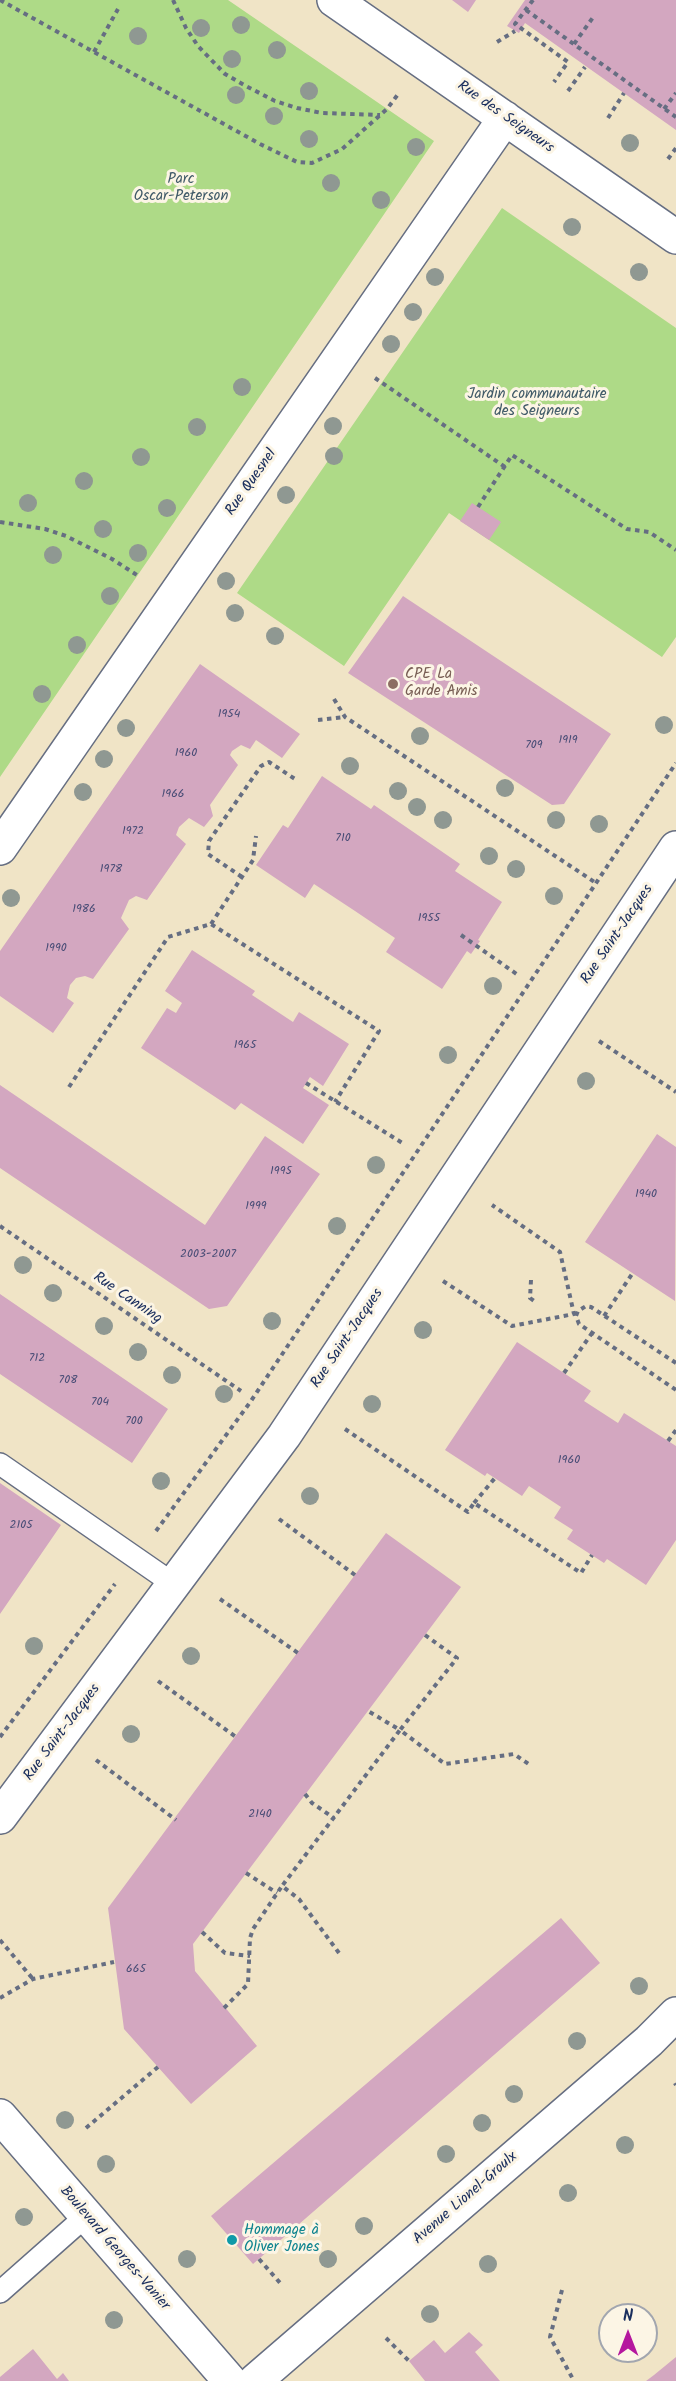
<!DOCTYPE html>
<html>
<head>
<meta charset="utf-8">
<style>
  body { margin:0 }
  #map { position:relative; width:676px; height:2381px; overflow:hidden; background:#f0e4c6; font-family:Kalam,sans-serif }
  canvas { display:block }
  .north { position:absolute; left:598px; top:2303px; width:60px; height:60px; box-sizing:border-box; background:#fcf5e5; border:2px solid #a2a6af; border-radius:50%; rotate:0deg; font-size:16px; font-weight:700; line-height:24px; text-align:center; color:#1b2f5e }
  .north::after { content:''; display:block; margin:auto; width:21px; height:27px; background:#b5179e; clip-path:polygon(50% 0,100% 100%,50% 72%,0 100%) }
</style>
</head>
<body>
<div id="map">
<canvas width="676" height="2381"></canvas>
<div class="north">N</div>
</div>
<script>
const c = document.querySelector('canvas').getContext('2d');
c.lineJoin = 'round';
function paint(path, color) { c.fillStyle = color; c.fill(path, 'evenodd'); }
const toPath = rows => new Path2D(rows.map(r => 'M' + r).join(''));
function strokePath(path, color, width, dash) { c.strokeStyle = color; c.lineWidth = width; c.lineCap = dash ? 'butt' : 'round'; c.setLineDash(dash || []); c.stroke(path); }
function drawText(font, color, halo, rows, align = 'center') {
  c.font = font + ' Kalam,sans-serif'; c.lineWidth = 6; c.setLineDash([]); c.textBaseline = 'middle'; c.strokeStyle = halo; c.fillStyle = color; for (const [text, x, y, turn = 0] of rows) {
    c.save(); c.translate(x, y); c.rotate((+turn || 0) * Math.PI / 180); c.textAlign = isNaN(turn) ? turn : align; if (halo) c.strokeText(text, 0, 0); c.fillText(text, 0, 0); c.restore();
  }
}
const green = toPath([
  [0,0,228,0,434,141,0,777],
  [502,208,676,328,676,637,662,657,449,513,344,666,237,593]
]);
const building = toPath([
  [452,0,476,0,468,12],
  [525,0,676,0,676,130,525,23,519,33,507,26],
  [472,503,501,522,489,540,460,521],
  [403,596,611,734,564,804,552,805,348,673],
  [200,664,300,734,282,758,256,740,250,749,241,745,232,751,230,755,238,765,210,805,213,816,204,827,189,818,179,827,176,835,186,844,147,900,136,896,129,900,121,918,129,929,93,979,85,976,76,978,70,985,67,998,74,1003,53,1033,0,996,0,951],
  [322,776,371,809,374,805,460,864,455,871,502,902,478,940,480,941,471,954,467,951,442,989,386,952,395,938,355,911,314,884,305,898,256,865,283,825,288,828],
  [192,950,255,991,252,995,293,1022,299,1012,349,1044,323,1086,310,1077,303,1088,329,1105,303,1144,241,1103,235,1110,141,1048,167,1008,176,1013,182,1003,165,991],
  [0,1085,205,1225,265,1136,320,1174,227,1306,209,1309,0,1168],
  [657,1134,676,1147,675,1301,585,1242],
  [0,1294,168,1409,132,1463,0,1374],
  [517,1342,591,1391,584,1401,618,1423,624,1413,676,1446,676,1540,646,1585,607,1559,604,1563,567,1539,573,1530,554,1518,561,1507,529,1486,522,1496,487,1473,485,1476,445,1450],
  [0,1483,61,1525,0,1614],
  [386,1533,461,1587,193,1944,195,1971,257,2046,191,2104,124,2029,108,1908],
  [561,1918,600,1963,253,2264,211,2216],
  [469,2332,483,2345,475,2352,500,2381,425,2381,409,2361,434,2340,445,2353],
  [33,2349,57,2379,63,2373,69,2381,0,2381,0,2377],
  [676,2357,676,2381,646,2381,654,2375]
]);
const path = toPath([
  [0,0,260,144,297,162,312,163,342,149,387,109,399,93],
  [173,0,186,28,198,46,225,74,244,85,275,101,297,108,322,113,380,115],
  [533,0,515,24,568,62,554,82],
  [526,10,676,117],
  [497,42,515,31],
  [574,44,594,16],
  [94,52,118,9],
  [568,91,585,67],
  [664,109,676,93],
  [608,118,624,93],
  [668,159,676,148],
  [375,378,505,467],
  [478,507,512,455,627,529,649,532,676,550],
  [0,522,45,529,66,536,112,559,140,577],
  [334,699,345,717,596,883],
  [318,720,345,717],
  [242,877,208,854,209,841,261,766,269,762,295,779],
  [211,924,253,860,256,836],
  [461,935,518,975],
  [599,1041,676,1092],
  [306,1083,404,1144],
  [69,1087,168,937,211,924,379,1031,335,1102],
  [0,1226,241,1391],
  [531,1280,530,1298,534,1301],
  [443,1281,512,1326,574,1314,560,1252,492,1205],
  [604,1316,632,1274],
  [676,1363,591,1307,586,1306,578,1311,576,1316,579,1324,676,1390],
  [564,1373,592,1333],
  [345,1429,468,1512,474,1503,581,1573,592,1555],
  [668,1441,676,1430],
  [474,1503,495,1478],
  [279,1519,355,1575],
  [156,1531,251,1401,676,763],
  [220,1599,298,1653],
  [425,1635,457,1658,400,1730,445,1764,514,1754,530,1765],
  [158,1681,236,1737],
  [0,1737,115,1584],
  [96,1760,176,1820],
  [305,1794,312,1803,334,1818],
  [246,1873,277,1893],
  [202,1932,225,1953,250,1956],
  [0,1940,33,1979],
  [339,1953,299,1899,282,1886,400,1730,368,1711],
  [0,1998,33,1979,114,1962],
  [224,2008,248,1984,250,1938,253,1929,282,1886],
  [675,2083,676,2085],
  [86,2128,158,2067],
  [259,2259,281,2284],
  [562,2290,550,2337,574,2381],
  [386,2338,409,2361]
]);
const lane = toPath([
  [0,1464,175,1585],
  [0,2292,86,2216]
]);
const street = toPath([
  [334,0,676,237],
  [0,848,505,118],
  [255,2381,649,2041,676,2014]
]);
const secondary = toPath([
  [0,1817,284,1436,676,848],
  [0,2116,230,2381]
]);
const trees = [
  [241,25],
  [201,28],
  [138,36],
  [277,50],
  [232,59],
  [309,91],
  [236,95],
  [274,116],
  [309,139],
  [630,143],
  [416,147],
  [331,183],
  [381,200],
  [572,227],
  [639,272],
  [435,277],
  [413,312],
  [391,344],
  [242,387],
  [333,426],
  [197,427],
  [334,456],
  [141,457],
  [84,481],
  [286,495],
  [28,503],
  [167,508],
  [103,529],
  [138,553],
  [53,555],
  [226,581],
  [110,596],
  [235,613],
  [275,636],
  [77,645],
  [42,694],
  [664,725],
  [126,728],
  [420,736],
  [104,759],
  [350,766],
  [505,788],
  [398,791],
  [83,792],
  [417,807],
  [443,820],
  [556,820],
  [599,824],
  [489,856],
  [516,869],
  [554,896],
  [11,898],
  [493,986],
  [448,1055],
  [586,1081],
  [376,1165],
  [337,1226],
  [23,1265],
  [53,1293],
  [272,1321],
  [104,1326],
  [423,1330],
  [138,1352],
  [172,1375],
  [224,1394],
  [372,1404],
  [161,1481],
  [310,1496],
  [34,1646],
  [191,1656],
  [131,1734],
  [639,1986],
  [577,2041],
  [514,2094],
  [65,2120],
  [482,2123],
  [625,2145],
  [446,2154],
  [106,2164],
  [568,2193],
  [24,2217],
  [364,2226],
  [187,2259],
  [328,2259],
  [488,2264],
  [430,2314],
  [114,2320]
];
const markers = [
  [393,684,6,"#8d6e63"],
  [232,2240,6,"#0f9aa8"]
];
const numberNames = [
  ["1954",229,715],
  ["1919",568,741],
  ["709",534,746],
  ["1960",186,754],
  ["1966",173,795],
  ["1972",133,832],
  ["710",343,839],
  ["1978",111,870],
  ["1986",84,910],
  ["1955",429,919],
  ["1990",56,949],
  ["1965",245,1046],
  ["1995",281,1172],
  ["1940",646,1195],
  ["1999",256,1207],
  ["2003-2007",208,1255],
  ["712",37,1359],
  ["708",68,1381],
  ["704",100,1403],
  ["700",134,1422],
  ["1960",569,1461],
  ["2105",21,1526],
  ["2140",260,1815],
  ["665",136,1970]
];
const streetNames = [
  ["Rue des Seigneurs",505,118,35],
  ["Rue Quesnel",252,483,-55],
  ["Rue Saint-Jacques",618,935,-56],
  ["Rue Canning",127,1299,34],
  ["Rue Saint-Jacques",348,1339,-56],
  ["Rue Saint-Jacques",63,1733,-53],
  ["Avenue Lionel-Groulx",466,2199,-41],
  ["Boulevard Georges-Vanier",114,2249,49]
];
const parkNames = [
  ["Parc",181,180],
  ["Oscar-Peterson",181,197],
  ["Jardin communautaire",537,395],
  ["des Seigneurs",537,412]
];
const educationNames = [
  ["CPE La",405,675],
  ["Garde Amis",405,692]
];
const cultureNames = [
  ["Hommage à",244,2231],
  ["Oliver Jones",244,2248]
];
paint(green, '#aeda87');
paint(building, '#d3a7c0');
strokePath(lane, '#666e82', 24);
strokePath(street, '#666e82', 36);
strokePath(secondary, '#666e82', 36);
strokePath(path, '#666e82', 4, [4.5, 4.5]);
strokePath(lane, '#fff', 21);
strokePath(street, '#fff', 33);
strokePath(secondary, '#fff', 33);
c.fillStyle = '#8f9892';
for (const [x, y] of trees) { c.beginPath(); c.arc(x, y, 9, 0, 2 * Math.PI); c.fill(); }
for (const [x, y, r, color] of markers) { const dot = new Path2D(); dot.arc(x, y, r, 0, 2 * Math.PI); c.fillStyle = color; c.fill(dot); strokePath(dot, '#fcf5e5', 2); }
drawText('12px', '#494d76', null, numberNames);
drawText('15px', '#1b2f5e', '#fcf5e5', streetNames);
drawText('15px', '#405a68', '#fcf5e5', parkNames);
drawText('15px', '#785e54', '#fcf5e5', educationNames, 'left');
drawText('15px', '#0d838f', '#fcf5e5', cultureNames, 'left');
</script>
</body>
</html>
